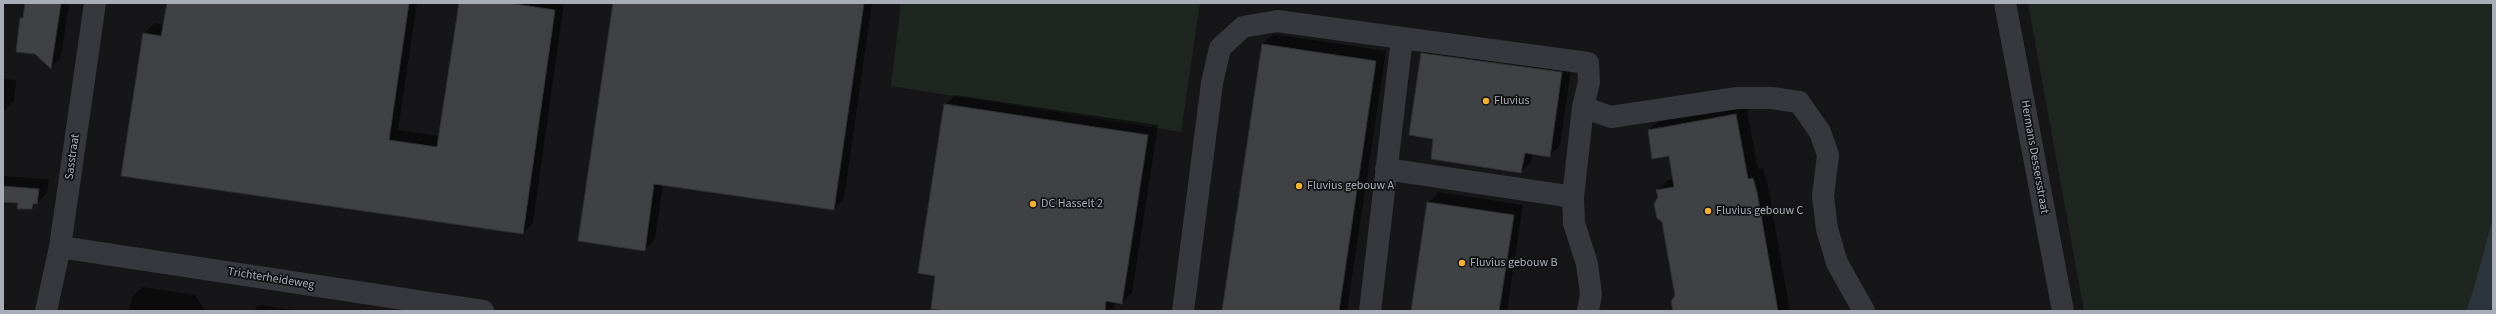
<!DOCTYPE html>
<html>
<head>
<meta charset="utf-8">
<style>
  body { margin:0 }
  #map { position:relative; width:2496px; height:314px; overflow:hidden; background:#161618; font-family:"Source Sans 3",sans-serif }
  canvas { display:block }
  .frame { position:absolute; inset:0; border:4px solid #a8adb8; pointer-events:none }
</style>
</head>
<body>
<div id="map">
<canvas width="2496" height="314"></canvas>
<div class="frame"></div>
</div>
<script>
const c = document.querySelector('canvas').getContext('2d');
c.lineJoin = 'round';
function paint(path, color) { c.fillStyle = color; c.fill(path, 'evenodd'); }
const toPath = rows => new Path2D(rows.map(r => 'M' + r).join(''));
function strokePath(path, color, width, dash) { c.strokeStyle = color; c.lineWidth = width; c.lineCap = dash ? 'butt' : 'round'; c.setLineDash(dash || []); c.stroke(path); }
function drawText(font, color, halo, rows, align = 'center') {
  c.font = font + ' "Source Sans 3",sans-serif'; c.lineWidth = 3.5; c.setLineDash([]); c.textBaseline = 'middle'; c.strokeStyle = halo; c.fillStyle = color; for (const [text, x, y, turn = 0] of rows) {
    c.save(); c.translate(x, y); c.rotate((+turn || 0) * Math.PI / 180); c.textAlign = isNaN(turn) ? turn : align; if (halo) c.strokeText(text, 0, 0); c.fillText(text, 0, 0); c.restore();
  }
}
const green = toPath([
  [901,3,1200,3,1181,132,891,86],
  [2028,3,2493,3,2493,311,2084,311]
]);
const water = toPath([
  [2493,218,2493,311,2466,311,2474,288]
]);
const shadow = toPath([
  [25,3,69,3,61,57,51,67,35,53,17,51],
  [168,3,417,3,398,130,440,136,460,3,564,3,533,223,523,233,122,175,144,33,155,23,164,25],
  [614,3,872,3,844,199,834,209,663,184,655,239,645,250],
  [1273,34,1386,51,1347,311,1223,311,1263,44],
  [1433,43,1572,62,1560,146,1549,156,1533,154,1531,162,1521,172,1434,138,1422,54],
  [3,79,16,80,14,101,4,111],
  [955,95,1158,125,1132,293,1122,303,1114,302,1113,311,948,311,936,275,945,105],
  [1746,105,1758,169,1763,168,1767,181,1790,311,1674,311,1676,296,1657,190,1668,180,1674,179,1670,155,1649,130,1659,120],
  [3,176,49,179,47,193,32,208,19,202,3,201],
  [1438,192,1523,205,1507,311,1412,311,1428,203],
  [142,287,195,295,205,311,129,311,132,297],
  [259,305,301,311,253,311]
]);
const building = toPath([
  [25,3,61,3,51,69,35,54,16,52,20,18,23,18,25,3],
  [167,3,409,3,389,140,437,147,459,3,509,3,555,10,523,234,121,176,143,33,161,36,167,3],
  [613,3,864,3,834,210,654,184,645,251,578,241,613,3],
  [1262,44,1376,61,1339,311,1222,311,1262,44],
  [1421,53,1562,72,1550,157,1525,153,1521,173,1431,159,1433,139,1409,135,1421,53],
  [944,104,1148,135,1122,304,1106,301,1105,311,946,311,931,309,935,276,918,273,944,104],
  [1736,114,1748,179,1753,178,1757,192,1778,311,1673,311,1671,301,1675,296,1662,222,1657,218,1654,204,1658,197,1656,190,1674,187,1669,156,1652,159,1648,130,1736,114],
  [3,186,39,189,37,204,33,204,32,209,17,209,18,203,3,202,3,186],
  [1427,202,1514,215,1499,311,1411,311,1427,202]
]);
const minor = toPath([
  [2005,3,2063,311],
  [1402,38,1588,63,1589,82,1583,107],
  [1386,169,1573,197],
  [60,247,483,311],
  [46,311,60,247,95,3],
  [1183,311,1212,83,1220,48,1243,27,1277,21,1402,38,1370,311],
  [1588,311,1591,294,1587,264,1574,223,1573,197,1583,107,1611,117,1737,98,1772,98,1799,102,1820,132,1828,155,1823,196,1827,229,1837,263,1864,311]
]);
const markers = [
  [1486,101,4,"#f2b134"],
  [1299,186,4,"#f2b134"],
  [1033,204,4,"#f2b134"],
  [1708,211,4,"#f2b134"],
  [1462,263,4,"#f2b134"]
];
const poiNames = [
  ["Fluvius",1494,101],
  ["Fluvius gebouw A",1307,186],
  ["DC Hasselt 2",1041,204],
  ["Fluvius gebouw C",1716,211],
  ["Fluvius gebouw B",1470,263]
];
const streetNames = [
  ["Sasstraat",73,157,-82],
  ["Hermans Dessersstraat",2034,157,80],
  ["Trichterheideweg",271,279,9]
];
paint(green, '#1e261f');
paint(water, '#2c353c');
paint(shadow, '#0007');
paint(building, '#404145');
strokePath(building, '#303034', 1);
strokePath(minor, '#37383d', 22);
for (const [x, y, r, color] of markers) { const dot = new Path2D(); dot.arc(x, y, r, 0, 2 * Math.PI); c.fillStyle = color; c.fill(dot); strokePath(dot, '#111113', 1.5); }
drawText('12px', '#a8adb8', '#111113', poiNames, 'left');
drawText('12px', '#a8adb8', '#111113', streetNames);
</script>
</body>
</html>
